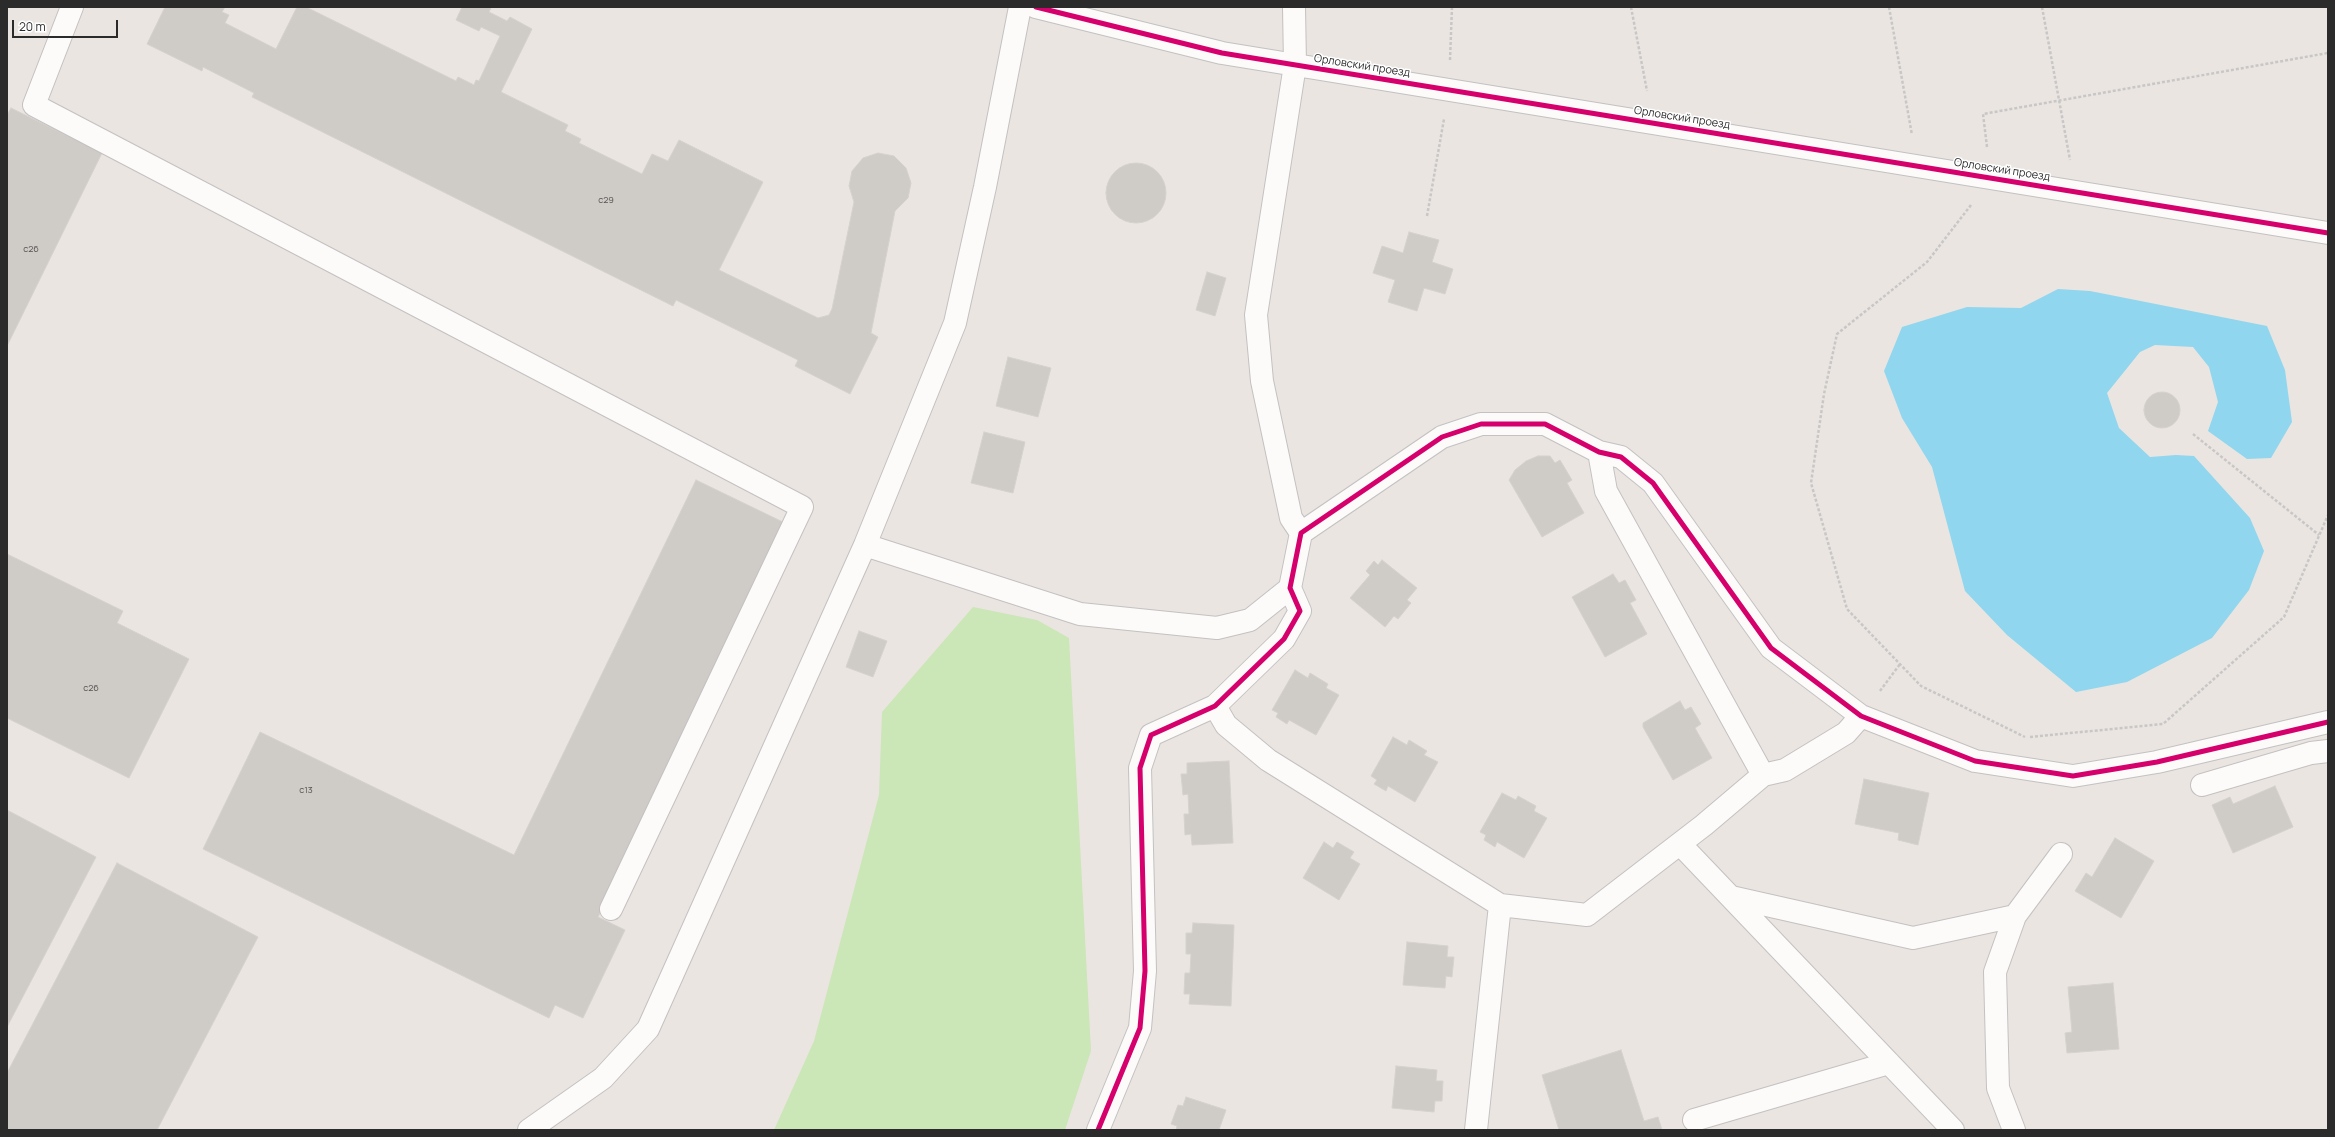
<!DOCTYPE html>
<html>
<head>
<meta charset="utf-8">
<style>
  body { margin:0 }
  #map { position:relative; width:2335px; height:1137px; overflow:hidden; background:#eae5e0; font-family:Manrope,sans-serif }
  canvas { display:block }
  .frame { position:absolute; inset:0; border:8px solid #2b2b2b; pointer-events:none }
  .scale { position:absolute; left:12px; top:20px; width:106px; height:18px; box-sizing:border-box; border:2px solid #2b2b2b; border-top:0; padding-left:5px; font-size:12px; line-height:14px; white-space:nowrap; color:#2b2b2b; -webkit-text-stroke:3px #fff; paint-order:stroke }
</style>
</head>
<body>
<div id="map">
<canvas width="2335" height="1137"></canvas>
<div class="frame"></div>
<div class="scale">20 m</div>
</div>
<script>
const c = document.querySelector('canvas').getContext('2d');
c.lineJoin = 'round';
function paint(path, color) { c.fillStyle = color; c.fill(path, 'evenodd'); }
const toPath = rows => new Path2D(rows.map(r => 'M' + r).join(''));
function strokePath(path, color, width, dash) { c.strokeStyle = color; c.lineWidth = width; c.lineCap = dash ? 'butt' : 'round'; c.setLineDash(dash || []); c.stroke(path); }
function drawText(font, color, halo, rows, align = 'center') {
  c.font = font + ' Manrope,sans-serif'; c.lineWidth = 3; c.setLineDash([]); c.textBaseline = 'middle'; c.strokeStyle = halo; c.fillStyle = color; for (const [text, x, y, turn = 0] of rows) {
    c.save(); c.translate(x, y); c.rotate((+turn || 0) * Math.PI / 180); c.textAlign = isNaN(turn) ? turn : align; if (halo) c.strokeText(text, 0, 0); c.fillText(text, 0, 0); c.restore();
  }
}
const green = toPath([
  [973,607,1037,620,1069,638,1091,1051,1065,1130,774,1130,814,1041,879,795,882,712]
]);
const water = toPath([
  [2058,289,2090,291,2267,326,2285,370,2292,422,2271,458,2247,459,2208,431,2218,402,2209,367,2193,347,2155,345,2140,352,2107,393,2119,428,2150,457,2176,455,2194,456,2250,518,2264,551,2249,590,2212,638,2127,682,2076,692,2007,635,1965,591,1932,467,1902,418,1884,371,1902,327,1967,307,2021,308]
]);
const building = toPath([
  [165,7,225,7,222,12,229,15,225,23,276,49,297,7,306,7,456,81,458,77,474,85,476,80,479,81,500,36,481,27,479,31,456,20,462,7,489,7,491,8,489,12,507,21,510,17,532,29,501,92,568,125,565,131,581,139,579,143,642,174,652,154,668,161,679,140,763,182,719,270,818,318,829,315,832,309,854,202,849,186,852,171,863,158,878,153,894,156,906,168,911,183,908,198,895,211,871,333,878,337,850,394,795,366,798,360,676,300,673,306,252,97,254,93,203,67,202,71,147,44,165,7],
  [11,108,102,153,7,346,7,115,11,108],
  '1106 193a30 30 0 1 1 60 0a30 30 0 1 1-60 0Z',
  [1409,232,1439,240,1432,262,1453,269,1445,294,1424,288,1417,311,1388,302,1395,280,1373,273,1382,246,1403,253,1409,232],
  [1207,272,1226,278,1215,316,1196,310,1207,272],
  [1008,357,1051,368,1038,417,996,406,1008,357],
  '2144 410a18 18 0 1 1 36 0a18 18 0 1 1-36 0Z',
  [984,432,1025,442,1013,493,971,483,984,432],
  [1538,456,1550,456,1555,463,1560,460,1572,480,1567,483,1584,513,1542,537,1509,480,1515,470,1526,461,1538,456],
  [696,480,789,525,598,917,625,930,583,1018,555,1005,549,1018,203,849,260,732,514,855,696,480],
  [7,554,123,611,117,623,189,659,129,778,7,718,7,554],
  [1382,560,1417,588,1407,600,1411,603,1398,619,1394,616,1385,627,1350,598,1370,575,1366,571,1374,561,1378,565,1382,560],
  [1613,574,1619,583,1625,580,1636,600,1630,603,1647,634,1605,657,1572,597,1613,574],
  [859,631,887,641,873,677,846,667,859,631],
  [1295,670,1308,678,1310,673,1328,684,1326,688,1339,695,1316,735,1289,720,1287,724,1276,717,1278,713,1272,710,1295,670],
  [1680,701,1685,710,1691,707,1701,724,1695,728,1712,758,1673,780,1643,727,1643,723,1680,701],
  [1393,737,1407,745,1409,740,1427,751,1424,755,1438,762,1415,802,1388,786,1386,791,1374,784,1377,780,1371,776,1393,737],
  [1229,761,1233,843,1192,845,1191,834,1185,835,1184,814,1189,814,1188,794,1183,795,1181,774,1187,774,1187,763,1229,761],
  [1864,779,1929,793,1918,845,1898,840,1899,833,1855,824,1864,779],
  [2275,786,2293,827,2233,853,2212,805,2230,797,2233,804,2275,786],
  [1502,793,1516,800,1518,796,1536,806,1534,811,1547,818,1524,858,1497,842,1495,847,1484,840,1486,835,1480,832,1502,793],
  [7,810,96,857,7,1027,7,810],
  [2115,838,2154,861,2121,918,2075,891,2086,873,2092,877,2115,838],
  [1324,842,1333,848,1337,842,1354,852,1350,858,1360,864,1339,900,1303,878,1324,842],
  [117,863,258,937,157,1130,7,1130,7,1073,117,863],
  [1193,923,1234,925,1231,1006,1189,1004,1190,994,1184,994,1185,973,1190,973,1191,954,1186,954,1186,933,1192,933,1193,923],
  [1407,942,1448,946,1447,957,1454,957,1452,977,1446,976,1445,988,1403,985,1407,942],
  [2113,983,2119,1049,2067,1053,2065,1033,2072,1032,2068,987,2113,983],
  [1621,1050,1644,1121,1658,1117,1662,1130,1559,1130,1542,1075,1621,1050],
  [1396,1066,1437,1070,1436,1081,1443,1081,1442,1101,1435,1101,1434,1112,1392,1108,1396,1066],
  [1186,1097,1226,1110,1219,1130,1176,1130,1177,1126,1171,1124,1178,1105,1183,1106,1186,1097]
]);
const path = toPath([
  [1631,7,1647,91],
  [1889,7,1912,135],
  [2042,7,2070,160],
  [1450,60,1452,7],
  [1987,147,1983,114,2328,53],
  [1971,205,1927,262,1837,334,1824,394,1811,483,1847,609,1921,686,2025,737],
  [1427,216,1444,119],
  [2193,434,2319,535],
  [1880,691,1900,664],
  [2030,737,2163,724,2284,617,2328,515]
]);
const minor = toPath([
  [72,7,34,105,802,507,611,909],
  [1036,7,1222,53,2328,233],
  [1294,7,1295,65,1256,315,1262,381,1291,518,1301,533],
  [1599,452,1606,491,1763,775],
  [865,545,1080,614,1217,628,1250,620,1290,588],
  [1215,706,1226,725,1268,760,1500,905,1587,915,1704,825,1763,775,1785,770,1846,733,1861,716],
  [2202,785,2311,753,2328,751],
  [1680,844,1953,1130],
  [1731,897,1913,938,2015,916],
  [1694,1120,1889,1063],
  [529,1130,603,1078,648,1029,865,545,955,323,985,187,1020,7],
  [1098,1130,1140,1028,1145,971,1140,768,1151,735,1215,706,1284,639,1300,611,1290,588,1301,533,1442,437,1481,424,1545,424,1599,452,1621,457,1653,483,1771,648,1861,716,1975,761,2073,776,2157,762,2328,722],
  [1476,1130,1500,905],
  [2014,1130,1998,1088,1995,972,2015,916,2061,854]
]);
const cycleway = toPath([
  [1036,7,1222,53,2328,233],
  [1098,1130,1140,1028,1145,971,1140,768,1151,735,1215,706,1284,639,1300,611,1290,588,1301,533,1442,437,1481,424,1545,424,1599,452,1621,457,1653,483,1771,648,1861,716,1975,761,2073,776,2157,762,2328,722]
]);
const numberNames = [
  ["с29",606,200],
  ["с26",31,249],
  ["с26",91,688],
  ["с13",306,790]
];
const streetNames = [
  ["Орловский проезд",1362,66,9],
  ["Орловский проезд",1682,118,9],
  ["Орловский проезд",2002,170,9]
];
paint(green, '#cbe6b7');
paint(water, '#90d6ef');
paint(building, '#cfcbc7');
strokePath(building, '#d5d1cc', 1);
strokePath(minor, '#c3c1c2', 24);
strokePath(path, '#c8c7c7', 2.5, [3, 2]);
strokePath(minor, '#fcfbfa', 22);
strokePath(cycleway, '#d6006c', 5);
drawText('9px', '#565554', null, numberNames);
drawText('11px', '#2b2b2b', '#fff', streetNames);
</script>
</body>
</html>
